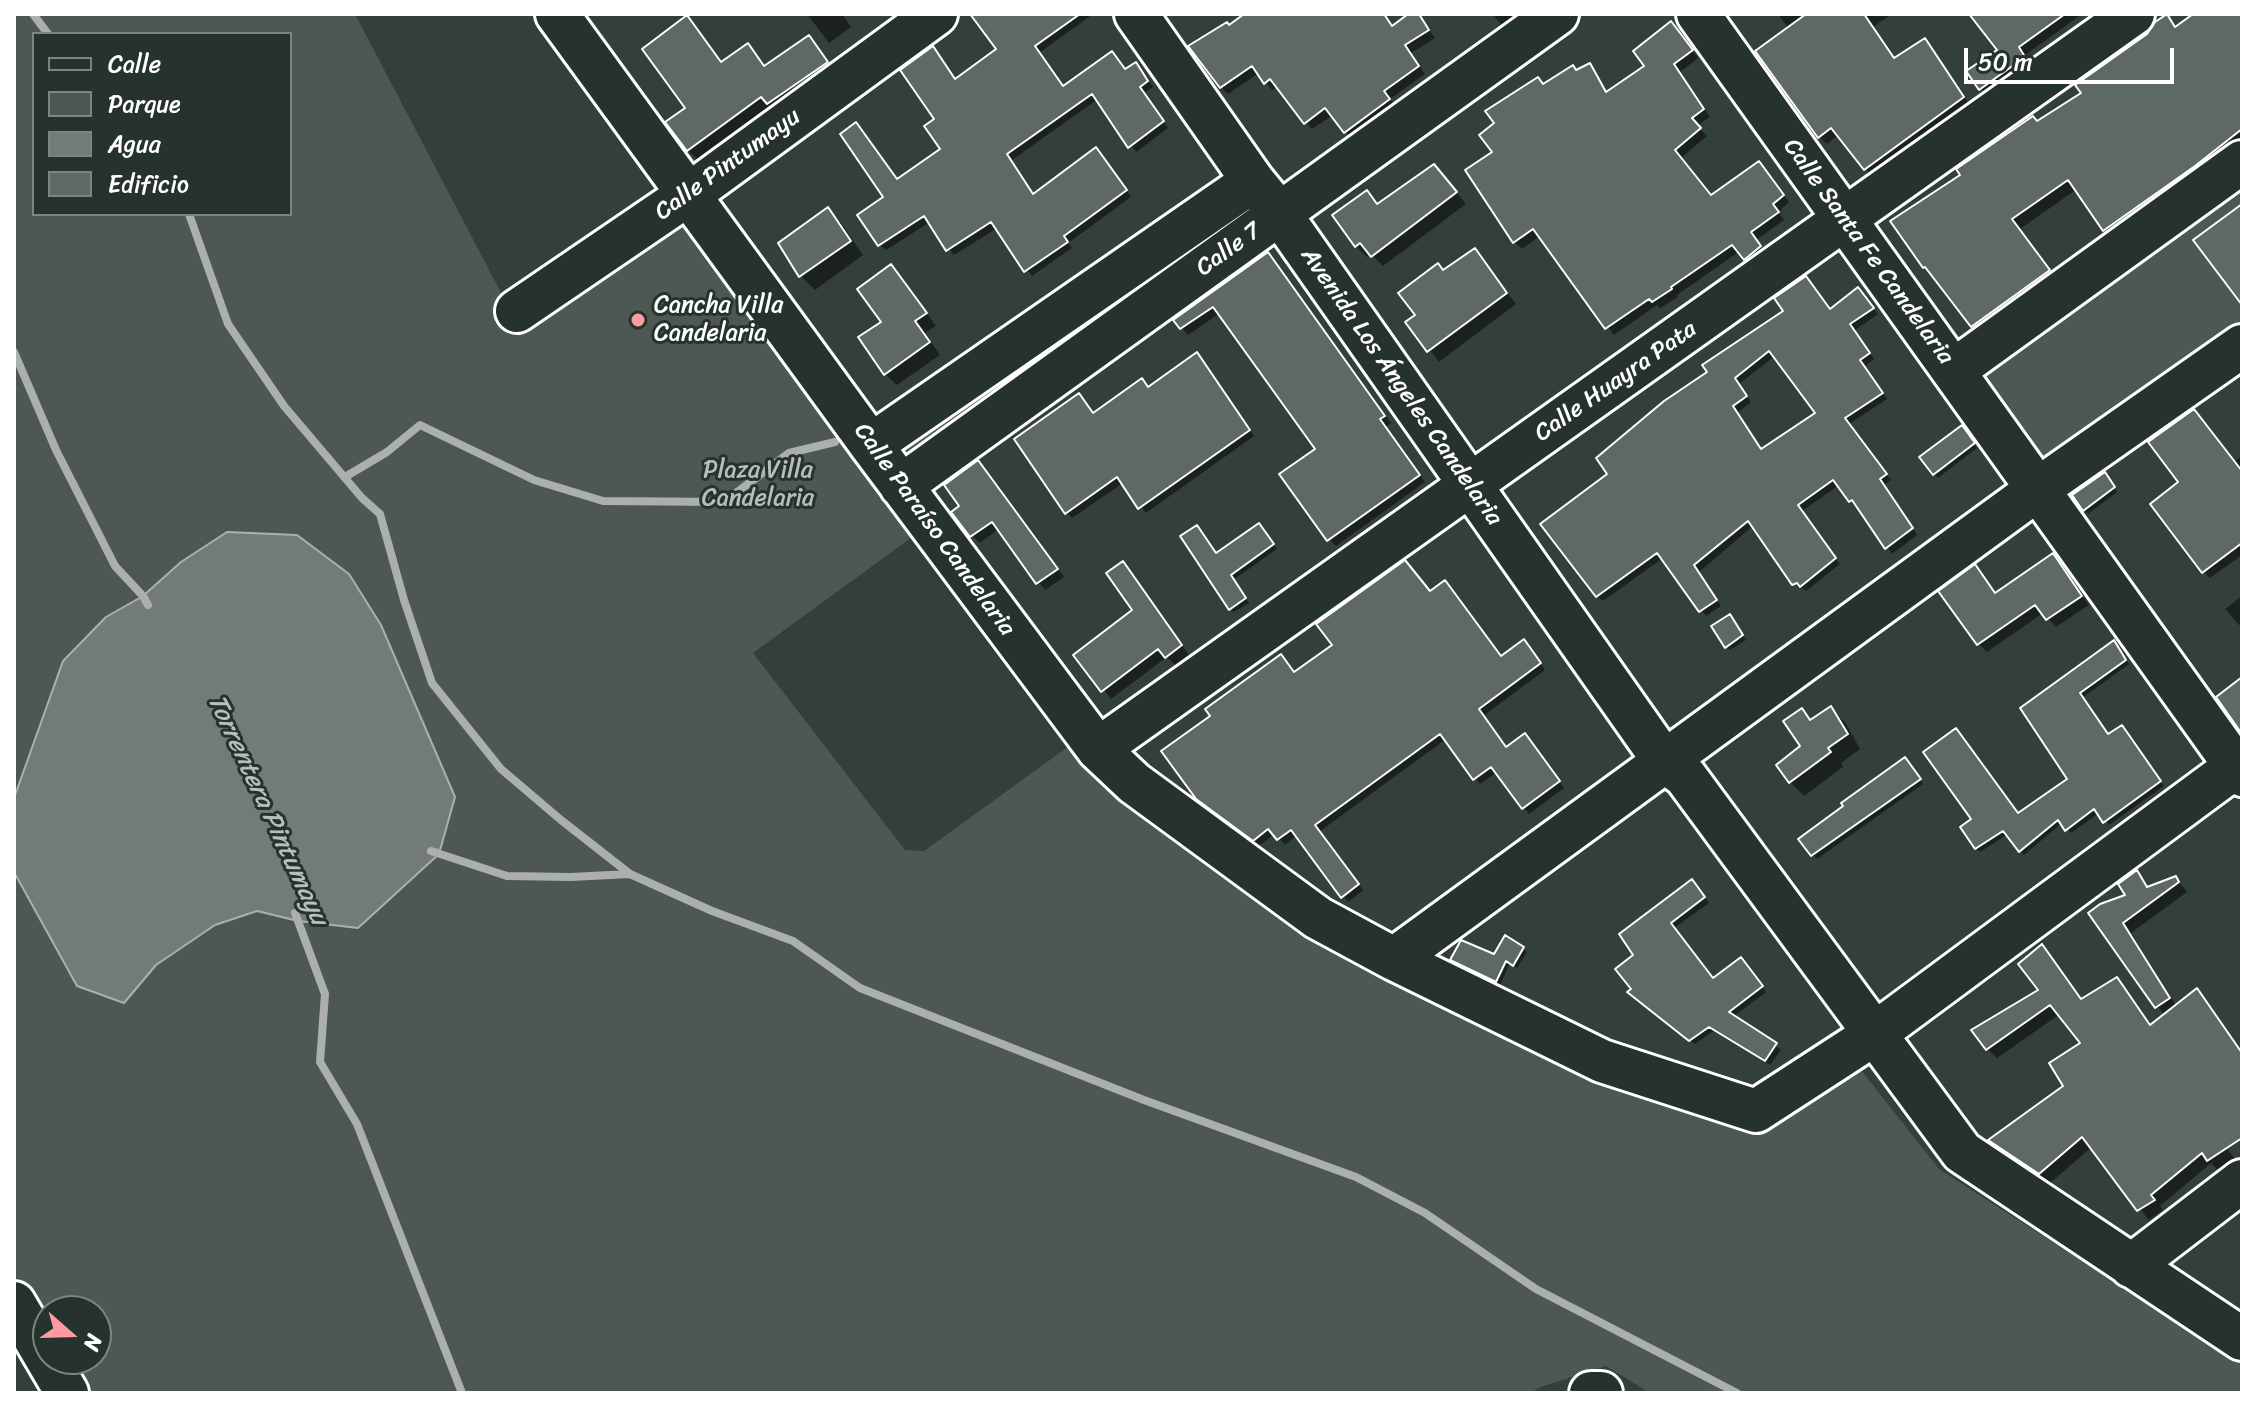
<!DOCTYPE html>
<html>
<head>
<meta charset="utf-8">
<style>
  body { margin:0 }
  #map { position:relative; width:2256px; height:1407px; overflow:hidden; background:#333f3a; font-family:Sriracha,sans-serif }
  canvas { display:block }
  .frame { position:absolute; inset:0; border:16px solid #fff; pointer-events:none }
  .legend { position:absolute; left:32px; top:32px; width:260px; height:184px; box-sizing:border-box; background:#26332d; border:2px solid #7d8581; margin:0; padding:10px 14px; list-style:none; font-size:24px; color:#fff }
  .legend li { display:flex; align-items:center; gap:16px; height:40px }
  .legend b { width:40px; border:2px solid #7d8581 }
  .north { position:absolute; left:32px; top:1295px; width:80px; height:80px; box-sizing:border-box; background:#26332d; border:2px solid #7d8581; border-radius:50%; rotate:110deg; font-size:22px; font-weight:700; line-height:32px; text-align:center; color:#fff }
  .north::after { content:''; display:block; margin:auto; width:28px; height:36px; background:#ff9aa2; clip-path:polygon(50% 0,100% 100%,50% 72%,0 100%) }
  .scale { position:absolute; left:1964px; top:48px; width:210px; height:36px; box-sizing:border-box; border:4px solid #fff; border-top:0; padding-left:10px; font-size:24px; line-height:28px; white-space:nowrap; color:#fff; -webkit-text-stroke:6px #26332d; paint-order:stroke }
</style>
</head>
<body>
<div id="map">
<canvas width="2256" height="1407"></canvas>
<div class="frame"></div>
<ul class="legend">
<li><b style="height:10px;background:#26332d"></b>Calle</li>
<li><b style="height:22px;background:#4d5853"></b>Parque</li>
<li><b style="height:22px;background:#737b78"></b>Agua</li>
<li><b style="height:22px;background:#5f6964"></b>Edificio</li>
</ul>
<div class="north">N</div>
<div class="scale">50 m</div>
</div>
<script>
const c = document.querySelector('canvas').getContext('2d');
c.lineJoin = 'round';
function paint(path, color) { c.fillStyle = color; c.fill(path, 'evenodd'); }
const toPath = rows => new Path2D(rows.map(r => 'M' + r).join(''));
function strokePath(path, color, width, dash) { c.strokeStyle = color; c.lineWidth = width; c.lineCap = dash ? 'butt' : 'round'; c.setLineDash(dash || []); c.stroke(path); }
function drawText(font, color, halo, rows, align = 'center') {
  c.font = font + ' Sriracha,sans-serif'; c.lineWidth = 6; c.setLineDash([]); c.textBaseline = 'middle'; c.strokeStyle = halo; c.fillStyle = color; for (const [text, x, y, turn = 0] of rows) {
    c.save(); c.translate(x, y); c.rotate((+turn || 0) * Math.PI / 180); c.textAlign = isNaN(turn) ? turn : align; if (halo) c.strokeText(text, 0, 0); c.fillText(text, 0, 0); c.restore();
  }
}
const green = toPath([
  [14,14,355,14,519,327,685,212,919,532,753,653,905,850,924,851,1072,744,1590,1078,1750,1133,1857,1065,1939,1169,2242,1364,2242,1393,1650,1393,1606,1366,1538,1388,1531,1393,80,1393,59,1359,96,1359,96,1311,48,1311,48,1341,14,1273],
  [34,34,290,34,290,214,34,214],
  [2242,172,2242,334,2043,465,1970,368],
  [1249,198,1259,212,912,461,903,458,897,440]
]);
const water = toPath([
  [227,532,297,535,349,574,381,625,455,797,439,854,358,928,298,921,257,911,215,925,156,965,124,1003,77,986,14,872,14,798,63,661,106,617,143,596,181,562,227,532]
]);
const shadow = toPath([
  [807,14,842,14,851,27,829,43],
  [992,14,1093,14,1039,53,1064,88,1126,71,1141,70,1153,87,1144,93,1168,128,1136,152,1098,99,1012,160,1034,195,1101,155,1131,197,1068,243,1072,248,1032,276,997,228,954,255,930,222,886,250,880,245,885,197,898,181,943,149,937,119,956,81,999,50],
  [1245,14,1384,14,1393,27,1412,14,1418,14,1435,38,1411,53,1425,74,1390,99,1396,107,1352,139,1333,115,1312,129,1278,86,1272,90,1259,73,1228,94,1221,87,1191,46],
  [1493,14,1532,14,1507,33],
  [1778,14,1892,14,1873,27,1895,60,1924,40,1970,105,1872,176,1838,135,1827,144,1820,137,1758,52,1789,29],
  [1972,14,2082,14,2025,55,2031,64,1988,95,1980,88,2000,50],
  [2196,14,2242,14,2242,146,2114,239,2077,189,2020,229,2057,280,1982,335,1924,267,2038,123,2084,93,2166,17,2177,28],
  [687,18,723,64,748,46,766,68,809,37,836,72,777,112,771,105,697,159,688,150],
  [1671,23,1698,58,1680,72,1710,117,1697,126,1707,136,1681,158,1712,197,1765,170,1789,202,1778,212,1784,220,1756,240,1767,254,1752,266,1740,251,1677,295,1678,297,1660,308,1657,305,1614,335,1541,235,1522,249,1515,242,1468,171,1494,152,1544,85,1589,65,1608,93,1647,67],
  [1445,177,1466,204,1383,266,1371,254,1367,257,1356,246,1367,193,1379,205],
  [828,210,841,223,863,255,815,290,801,276,781,244],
  [1475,251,1516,304,1439,362,1408,322,1418,315,1444,272],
  [1274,261,1391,423,1386,427,1425,482,1336,546,1329,539,1317,450,1220,313,1188,335,1176,320],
  [891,266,902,277,936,326,925,333,940,355,897,385,885,374,884,322],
  [1863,295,1878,314,1854,331,1874,359,1865,366,1887,399,1849,424,1891,480,1884,485,1917,535,1892,554,1857,505,1850,500,1839,485,1802,511,1840,564,1806,591,1803,588,1800,589,1794,583,1753,526,1699,572,1721,606,1706,616,1663,558,1603,601,1597,596,1610,475,1599,459,1830,311],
  [1775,356,1817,413,1762,451,1737,413,1751,402,1739,384],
  [1202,360,1254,436,1146,513,1123,483,1072,518,1066,512,1094,415],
  [1966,432,1977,448,1938,478,1934,474],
  [2222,445,2235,461,2242,456,2242,555,2210,578,2203,571],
  [978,463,1064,577,1045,590,999,529,979,543,954,512,962,507],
  [2108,478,2117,492,2088,514,2074,496],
  [1263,529,1277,549,1233,580,1249,603,1234,612,1230,608,1217,555],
  [2053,555,2089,605,2056,627,2043,613,1987,652,1979,644,1975,567,1996,594],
  [1122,563,1189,655,1175,665,1167,657,1111,699,1076,655,1135,611],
  [1431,593,1502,658,1529,647,1545,670,1483,716,1507,749,1530,742,1564,788,1529,814,1497,772,1480,784,1446,739,1319,832,1363,890,1348,902,1297,835,1285,845,1275,834,1260,845,1204,804,1213,717,1281,656,1295,674],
  [2242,596,2242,628,2225,609],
  [1733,620,1746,640,1730,650,1726,646],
  [2118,647,2129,664,2082,698,2109,736,2125,731,2164,786,2109,825,2099,813,2071,833,2062,823,2024,855,2008,834,1980,852,1976,848,2070,779,2023,709],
  [1831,708,1845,722,1860,749,1841,763,1843,767,1804,796,1790,782,1803,747,1802,711,1812,721],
  [1909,763,1923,784,1817,859,1813,855,1801,839],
  [2136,873,2149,888,2176,878,2187,892,2131,933,2177,1007,2197,991,2207,1001,2242,1052,2242,1131,2225,1146,2235,1159,2218,1170,2211,1163,2160,1206,2163,1210,2149,1220,2092,1147,2050,1183,2000,1149,1991,1140,2066,1086,2083,1044,2060,1014,1997,1058,1987,1048,2041,990,2042,947,2083,1000,2117,979,2127,990,2152,1026,2165,1016,2091,914,2128,896],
  [1697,886,1709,903,1674,928,1713,980,1746,964,1766,992,1733,1017,1781,1050,1770,1065,1715,1030,1695,1044,1635,997,1636,956],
  [1523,949,1527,952,1517,968,1510,963,1500,985,1453,959,1494,955]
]);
const stream = toPath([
  [33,14,48,34],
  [189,214,228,324,284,406,362,498,380,514,404,600,432,683,501,769,561,820,630,874],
  [14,352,56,450,115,566,143,596,148,605],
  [345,477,387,452,420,425,534,480,603,501,724,502,789,453,835,442],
  [431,851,507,876,571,877,630,874,712,911,793,941,860,988,1144,1100,1356,1177,1425,1213,1536,1289,1737,1393],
  [295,913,325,994,320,1062,357,1124,462,1393]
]);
const building = toPath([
  [970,14,1080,14,1035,46,1063,86,1112,51,1125,69,1136,62,1148,81,1140,87,1164,121,1128,148,1092,94,1007,154,1033,194,1096,147,1127,190,1064,236,1068,242,1024,272,991,222,946,251,924,216,878,246,857,215,883,197,840,134,856,122,897,179,940,149,924,126,934,119,900,70,933,46,955,79,996,49,970,14],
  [1244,14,1384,14,1392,26,1408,14,1419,14,1429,30,1405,45,1419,66,1384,91,1390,99,1344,133,1325,108,1304,124,1270,79,1264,84,1252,66,1220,88,1188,46,1227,22,1229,25,1244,14],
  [1806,14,1864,14,1894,58,1925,38,1964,97,1864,170,1831,128,1818,138,1755,51,1806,14],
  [1969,14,2065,14,2019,47,2025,57,1979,90,1966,71,1997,50,1969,14],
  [2167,14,2175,27,2193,14,2242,14,2242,129,2195,166,2103,231,2068,180,2012,219,2050,270,1971,327,1925,267,1923,268,1890,221,1960,175,1956,169,2033,116,2037,121,2081,93,2075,85,2147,34,2155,22,2167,14],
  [687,15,721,62,748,43,764,66,809,35,828,62,767,104,761,97,687,151,665,122,685,108,642,49,687,15],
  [1671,21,1693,50,1674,64,1704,109,1692,118,1701,128,1675,150,1711,195,1759,161,1784,195,1773,204,1779,212,1751,232,1761,246,1744,260,1732,245,1671,287,1672,289,1652,302,1649,299,1605,329,1533,229,1513,243,1465,170,1492,152,1479,135,1494,123,1485,111,1538,77,1543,84,1573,65,1576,70,1590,63,1606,92,1644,66,1633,51,1671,21],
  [1434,164,1457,192,1371,257,1360,243,1355,247,1332,215,1367,190,1377,204,1434,164],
  [2242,204,2242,305,2193,240,2242,204],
  [828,207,851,241,799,277,778,243,828,207],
  [1475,248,1507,293,1427,352,1405,322,1415,315,1398,293,1438,263,1443,270,1475,248],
  [1268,252,1385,416,1380,419,1420,475,1327,541,1279,474,1315,449,1213,307,1180,329,1173,320,1268,252],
  [891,264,927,313,915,321,930,342,884,375,858,337,881,322,857,289,891,264],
  [1806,276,1830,309,1858,287,1874,308,1850,324,1870,353,1860,360,1883,393,1845,418,1887,474,1880,479,1913,528,1885,549,1852,500,1849,502,1833,480,1798,505,1836,558,1800,587,1797,583,1792,585,1748,521,1694,565,1717,600,1699,612,1657,553,1596,597,1540,524,1607,474,1596,458,1664,401,1707,372,1702,365,1783,311,1774,298,1806,276],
  [1769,351,1815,413,1761,449,1733,406,1747,396,1735,378,1769,351],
  [1197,352,1250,430,1138,509,1117,477,1065,514,1014,439,1079,393,1093,413,1142,378,1148,387,1197,352],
  [2194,409,2242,471,2242,543,2202,573,2150,504,2178,482,2148,442,2194,409],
  [1962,425,1975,443,1933,475,1919,457,1962,425],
  [978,460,1058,569,1036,584,992,522,970,537,951,512,959,506,944,485,978,460],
  [2105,472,2115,487,2083,511,2072,495,2105,472],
  [1259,523,1274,544,1231,575,1246,598,1229,610,1180,536,1197,525,1216,553,1259,523],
  [2053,553,2082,596,2046,620,2035,605,1977,645,1938,591,1975,564,1995,593,2053,553],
  [1405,560,1430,591,1445,580,1501,656,1524,639,1541,663,1479,709,1506,747,1525,733,1560,781,1522,809,1491,767,1473,780,1440,734,1315,825,1359,884,1341,898,1291,830,1277,840,1268,829,1253,841,1196,799,1161,751,1210,716,1205,709,1281,654,1294,672,1332,645,1316,624,1405,560],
  [1123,561,1182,645,1165,658,1158,649,1101,692,1073,655,1132,610,1106,573,1123,561],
  [1730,614,1743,635,1725,648,1711,626,1730,614],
  [2114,640,2126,660,2080,693,2108,734,2122,725,2161,781,2103,823,2094,809,2065,831,2058,820,2019,852,2003,831,1975,849,1960,827,1971,819,1923,752,1956,728,2018,813,2067,779,2020,708,2114,640],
  [2242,677,2242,734,2216,697,2242,677],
  [1831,706,1848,734,1828,748,1831,752,1789,783,1776,765,1800,746,1783,721,1802,708,1810,720,1831,706],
  [1905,757,1921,779,1811,856,1798,839,1843,806,1841,803,1905,757],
  [2137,870,2147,887,2176,876,2179,882,2123,923,2170,998,2155,1008,2088,913,2100,904,2125,895,2118,884,2137,870],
  [1692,879,1705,897,1671,923,1713,978,1741,957,1763,986,1729,1012,1777,1043,1765,1061,1709,1027,1689,1041,1627,992,1631,989,1615,969,1633,955,1619,934,1692,879],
  [1505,935,1524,947,1513,966,1506,961,1496,982,1450,960,1461,940,1494,954,1505,935],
  [2042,944,2081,999,2117,977,2150,1025,2197,988,2242,1053,2242,1138,2207,1161,2202,1153,2151,1195,2155,1200,2137,1211,2082,1137,2039,1174,1988,1140,2063,1086,2049,1063,2080,1043,2050,1005,1986,1050,1971,1030,2038,990,2018,964,2042,944]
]);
const minor = toPath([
  [557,14,871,445,1098,749,1134,783,1318,918,1394,959,1602,1061,1756,1111,1873,1035,2242,762],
  [1136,14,1253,181,1280,214,1664,761,1685,776,1962,1152,2242,1339],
  [1698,14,2242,775],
  [517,311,702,185,936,14],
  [1953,371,2242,162],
  [871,445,1253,181],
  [901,486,1557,14],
  [1098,749,2133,14],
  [1394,959,2038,489,2242,346],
  [2131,1266,2242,1181],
  [14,1303,67,1393],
  [1591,1393,1601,1393]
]);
const markers = [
  [638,320,8,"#ff9aa2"]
];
const streetNames = [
  ["Calle Pintumayu",728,165,-36],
  ["Calle 7",1229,250,-36],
  ["Calle Santa Fe Candelaria",1868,252,54],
  ["Calle Huayra Pata",1616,382,-35],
  ["Avenida Los Ángeles Candelaria",1401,387,55],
  ["Calle Paraíso Candelaria",934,530,54]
];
const poiNames = [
  ["Cancha Villa",654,306],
  ["Candelaria",654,334]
];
const parkNames = [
  ["Plaza Villa",758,471],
  ["Candelaria",758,499]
];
const waterNames = [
  ["Torrentera Pintumayu",267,810,65]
];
paint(green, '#4d5853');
paint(water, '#737b78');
strokePath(water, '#abb0ae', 2);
paint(shadow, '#0007');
strokePath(stream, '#abb0ae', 8);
paint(building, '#5f6964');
strokePath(building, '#fff', 2);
strokePath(minor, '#fff', 48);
strokePath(minor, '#26332d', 42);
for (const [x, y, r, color] of markers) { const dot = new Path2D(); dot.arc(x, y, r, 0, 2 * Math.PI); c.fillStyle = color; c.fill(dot); strokePath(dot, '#26332d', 3); }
drawText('24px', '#fff', '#26332d', streetNames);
drawText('24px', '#fff', '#26332d', poiNames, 'left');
drawText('24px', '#b8bcba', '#26332d', parkNames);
drawText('italic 26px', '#b9bdbc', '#26332d', waterNames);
</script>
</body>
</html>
